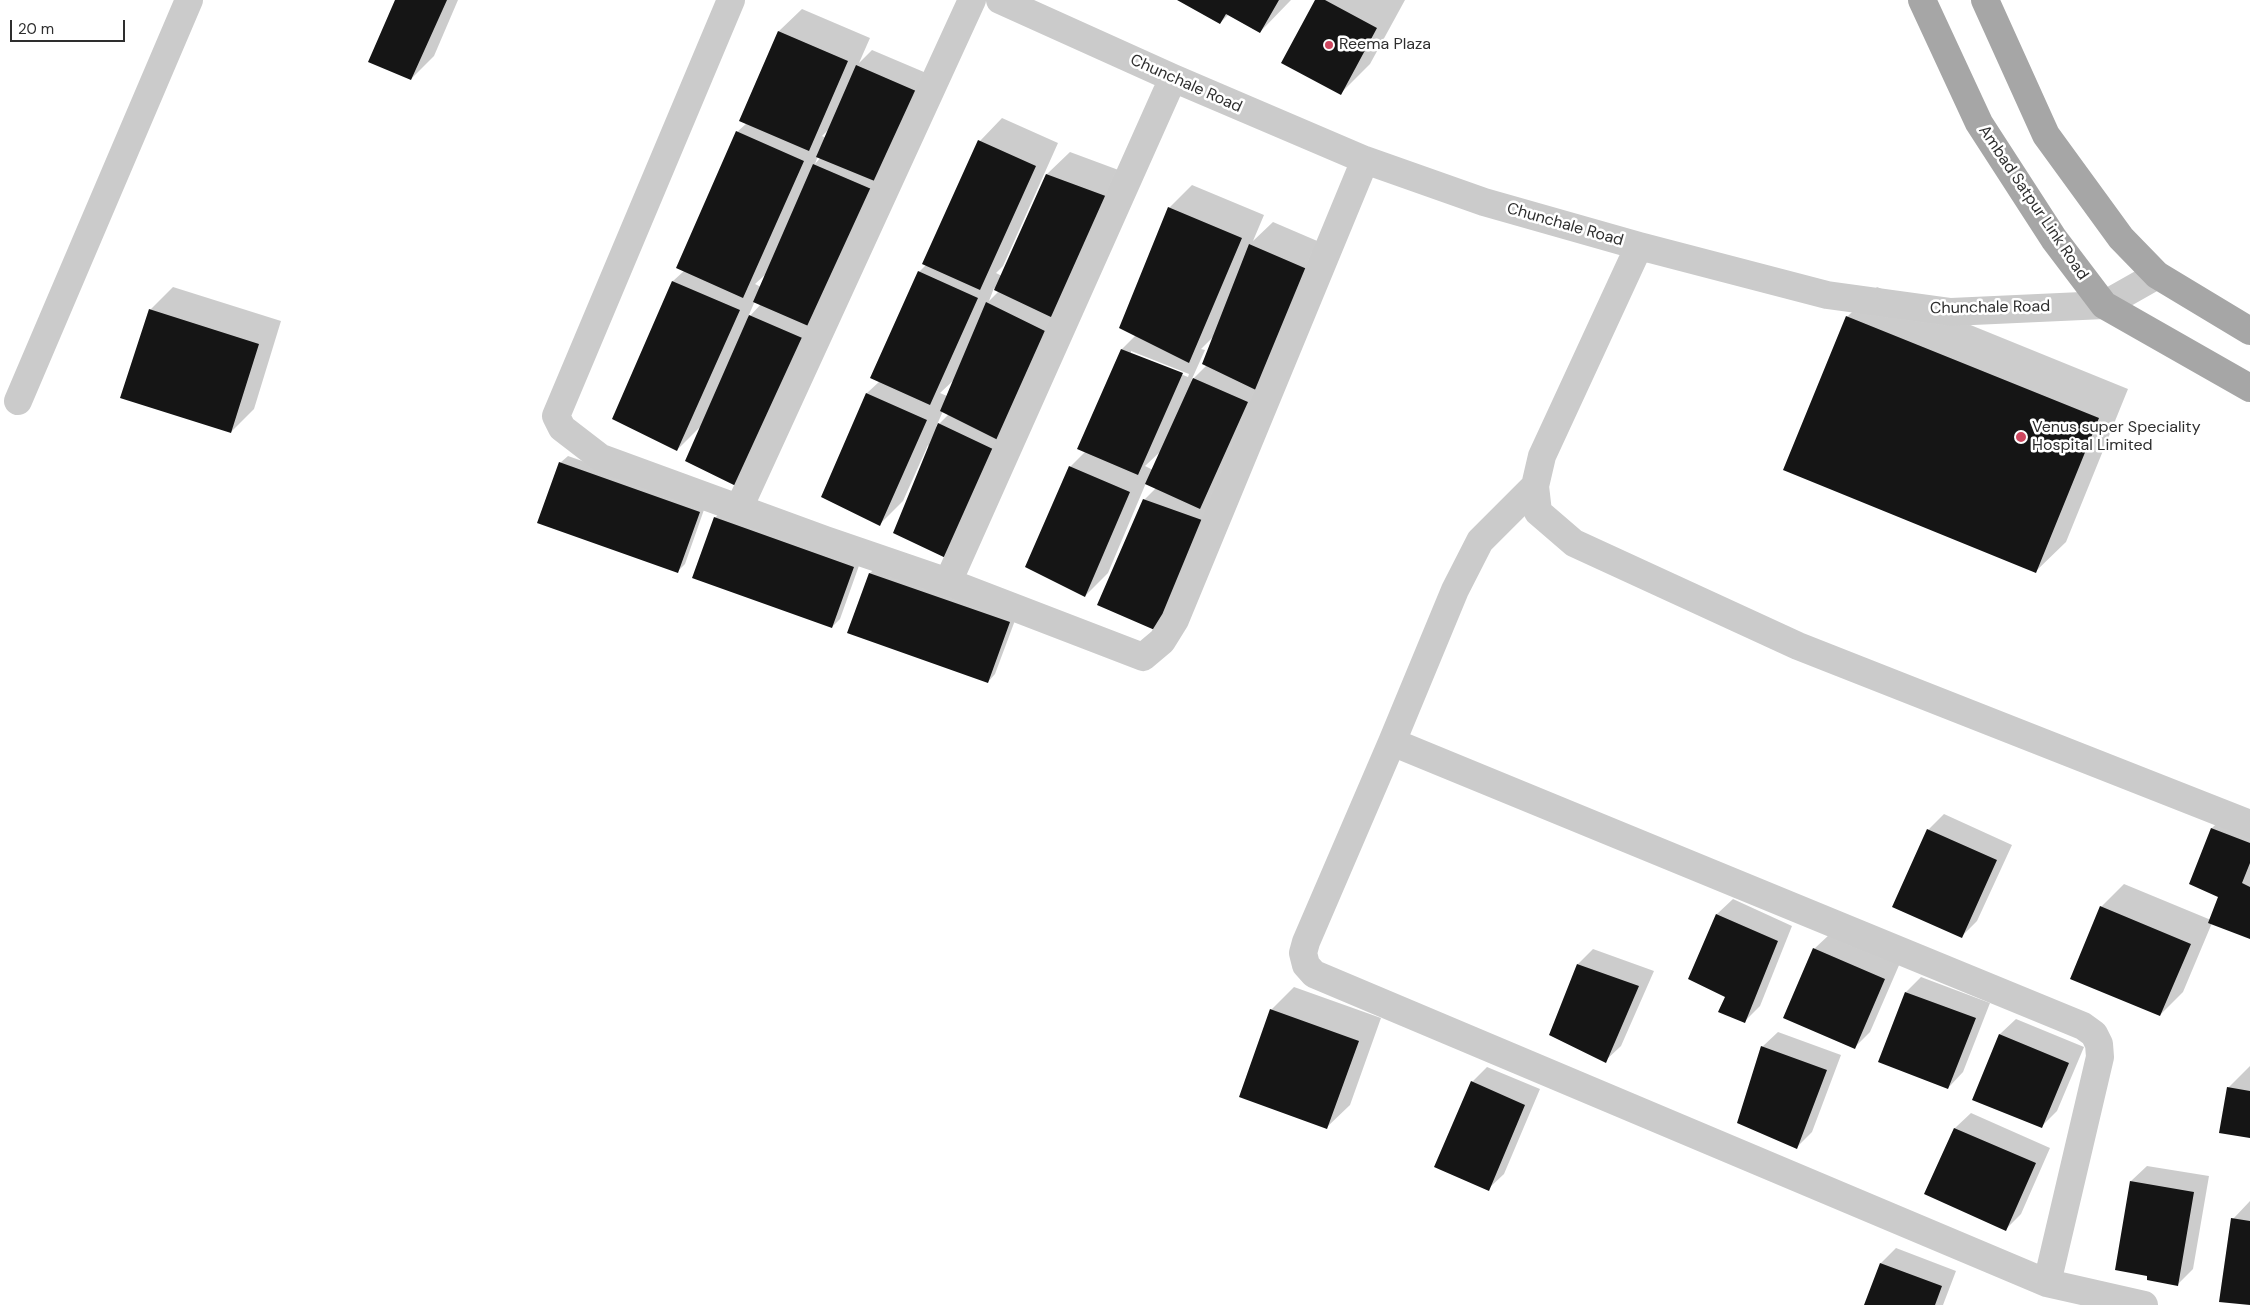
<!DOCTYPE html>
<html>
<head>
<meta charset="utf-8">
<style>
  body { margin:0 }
  #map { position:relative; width:2250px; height:1305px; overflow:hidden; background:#fff; font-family:"DM Sans",sans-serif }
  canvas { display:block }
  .scale { position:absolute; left:10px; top:20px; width:115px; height:22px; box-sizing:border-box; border:2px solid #2e2e2e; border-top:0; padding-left:6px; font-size:15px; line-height:18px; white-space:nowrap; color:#2e2e2e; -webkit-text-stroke:4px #fff; paint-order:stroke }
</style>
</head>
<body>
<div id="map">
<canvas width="2250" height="1305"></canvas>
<div class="scale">20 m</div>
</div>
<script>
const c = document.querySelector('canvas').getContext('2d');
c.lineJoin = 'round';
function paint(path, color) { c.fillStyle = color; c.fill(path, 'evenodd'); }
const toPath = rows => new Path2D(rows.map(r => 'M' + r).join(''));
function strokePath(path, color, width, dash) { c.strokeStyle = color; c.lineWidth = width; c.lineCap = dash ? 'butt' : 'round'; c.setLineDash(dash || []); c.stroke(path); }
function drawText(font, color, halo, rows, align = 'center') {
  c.font = font + ' "DM Sans",sans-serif'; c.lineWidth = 5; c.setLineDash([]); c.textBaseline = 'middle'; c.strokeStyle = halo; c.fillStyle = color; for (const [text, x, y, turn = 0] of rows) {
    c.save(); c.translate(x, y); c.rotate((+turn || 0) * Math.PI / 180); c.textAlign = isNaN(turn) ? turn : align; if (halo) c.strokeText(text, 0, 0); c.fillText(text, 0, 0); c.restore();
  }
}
const shadow = toPath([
  [397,0,458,0,434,56,411,79],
  [1180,0,1291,0,1260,32,1229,14,1220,23],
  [1316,0,1405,0,1370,64,1341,93],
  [802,9,870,38,859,63,872,50,931,75,829,317,702,425,677,450,614,419,673,281,684,271,737,132,747,123,779,31],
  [829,129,826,138,822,136],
  [818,156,821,157,815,164],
  [767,273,761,287,755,284],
  [755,301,761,304,749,317,748,317],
  [1002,118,1058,143,1003,266,996,273,1002,276,1047,174,1070,152,1132,175,972,536,928,445,903,501,880,524,822,496,867,393,880,381,919,272,927,264,923,263,980,141],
  [994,288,999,291,989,301],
  [955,379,947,396,940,393],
  [943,411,949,414,936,427],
  [1192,185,1264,215,1253,241,1273,222,1329,246,1180,606,1144,500,1156,488,1146,483,1108,573,1085,596,1070,467,1086,451,1079,449,1122,349,1136,335,1169,208],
  [1214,336,1207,365,1191,381,1205,350,1201,349],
  [1131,351,1189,374,1188,377,1131,354],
  [1162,450,1153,470,1145,466],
  [173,287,281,321,254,409,231,432,150,310],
  [1877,287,2128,389,2066,542,2036,571,1847,317],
  [568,456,706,504,685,564,678,571,560,463],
  [722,510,861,560,840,619,832,627,715,518],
  [878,566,1017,615,995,674,988,682,849,632,870,573],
  [2235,806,2250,812,2250,938,2212,923,2183,992,2160,1015,2101,907,2124,884,2211,920,2220,896,2212,828],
  [1944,814,2012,845,1977,921,1962,936,1928,830],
  [1733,899,1792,926,1760,1006,1744,1022,1727,997,1690,979,1717,914],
  [1830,934,1900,963,1870,1032,1855,1047,1814,949],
  [1593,949,1654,971,1621,1046,1605,1061,1578,964],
  [1921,977,1990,1003,1963,1072,1948,1088,1906,992],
  [1294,987,1381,1018,1350,1105,1327,1127,1271,1010],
  [2016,1019,2084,1047,2057,1111,2041,1127,1974,1099,2000,1034],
  [1778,1032,1841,1055,1812,1132,1796,1148,1762,1047],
  [2250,1066,2250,1137,2228,1088],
  [1487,1067,1540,1089,1504,1174,1488,1189,1472,1082],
  [1971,1113,2050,1148,2021,1214,2006,1229,1926,1194,1955,1128],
  [2147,1166,2209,1176,2193,1269,2178,1284,2131,1181],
  [2250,1201,2250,1305,2233,1219],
  [1896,1248,1956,1271,1943,1305,1865,1305,1881,1263]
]);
const building = toPath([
  [395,0,447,0,411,80,368,62],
  [1177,0,1279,0,1260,33,1226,14,1220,24],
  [1315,0,1325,0,1377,28,1341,95,1281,63],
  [778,31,848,61,809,151,739,121],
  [856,65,916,91,877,182,816,157],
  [736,131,804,161,743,298,676,268],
  [978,140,1036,166,980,290,922,264],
  [813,164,876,191,813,328,753,302],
  [1046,174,1111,198,1053,318,994,290],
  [1168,207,1242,238,1189,363,1119,328],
  [1249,244,1307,269,1258,391,1202,364],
  [918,271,978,298,930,405,870,378],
  [672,281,740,310,677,451,612,419],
  [986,302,1047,332,1000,441,940,411],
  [149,309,259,344,231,433,120,398],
  [749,315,807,340,740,488,685,461],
  [1846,316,2099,418,2036,573,1783,470],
  [1121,349,1183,373,1138,475,1077,449],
  [1193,378,1248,402,1200,509,1145,484],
  [866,393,927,420,880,526,821,497],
  [938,423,995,450,950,560,893,533],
  [559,462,700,512,678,573,537,523],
  [1069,466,1130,492,1085,597,1025,567],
  [1143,499,1202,520,1157,631,1097,605],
  [714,517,854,567,832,628,692,578],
  [869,573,1010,622,988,683,847,633],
  [2211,828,2250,843,2250,863,2242,883,2250,887,2250,939,2208,923,2218,897,2189,884],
  [1927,829,1997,860,1962,938,1892,907],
  [2100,906,2191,944,2160,1016,2070,979],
  [1716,914,1778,941,1745,1023,1718,1012,1725,997,1688,979],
  [1813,948,1885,979,1855,1049,1783,1018],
  [1577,964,1639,986,1606,1063,1549,1035],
  [1905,992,1976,1018,1948,1089,1878,1062],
  [1270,1009,1359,1041,1327,1129,1239,1097],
  [1999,1034,2069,1063,2042,1128,1972,1100],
  [1761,1046,1827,1070,1797,1149,1737,1123],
  [1471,1081,1525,1105,1489,1191,1434,1167],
  [2227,1087,2250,1091,2250,1138,2219,1133],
  [1954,1128,2036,1163,2006,1231,1924,1194],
  [2130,1181,2194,1192,2178,1286,2147,1280,2147,1276,2115,1270],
  [2231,1218,2250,1221,2250,1305,2219,1302],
  [1880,1263,1942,1286,1935,1305,1864,1305]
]);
const minor = toPath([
  [731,0,556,416,562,428,601,458,825,540,948,582,1143,657,1162,641,1175,620,1365,160],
  [1000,0,1173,78,1365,160,1484,202,1639,246,1827,295,1951,312,2104,305,2157,275],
  [1639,246,1542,456,1535,486,1538,512,1574,543,1798,646,2250,824],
  [18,401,189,0],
  [1535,486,1480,541,1455,590,1392,742,1306,942,1303,953,1306,965,1314,974,2047,1283,2144,1305],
  [739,508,972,0],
  [948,582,1173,78],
  [1392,742,2083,1026,2094,1034,2099,1044,2100,1057,2047,1283]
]);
const major = toPath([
  [1922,0,1979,123,2054,239,2104,305,2250,388],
  [1985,0,2046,135,2121,238,2157,275,2250,331]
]);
const markers = [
  [1329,45,5,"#ce475f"],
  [2021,437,6,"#ce475f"]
];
const poiNames = [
  ["Reema Plaza",1339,45],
  ["Venus super Speciality",2032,428],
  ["Hospital Limited",2032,446]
];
const streetNames = [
  ["Chunchale Road",1186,84,24],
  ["Ambad Satpur Link Road",2033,203,56],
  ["Chunchale Road",1565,225,16],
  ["Chunchale Road",1990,308,-1]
];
paint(shadow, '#0003');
paint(building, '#151515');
strokePath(minor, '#cbcbcb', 28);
strokePath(major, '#a6a6a6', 28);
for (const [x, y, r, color] of markers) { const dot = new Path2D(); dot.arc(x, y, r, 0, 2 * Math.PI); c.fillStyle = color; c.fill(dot); strokePath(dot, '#fff', 2); }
drawText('16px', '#2e2e2e', '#fff', poiNames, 'left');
drawText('16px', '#2e2e2e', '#fff', streetNames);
</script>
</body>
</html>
